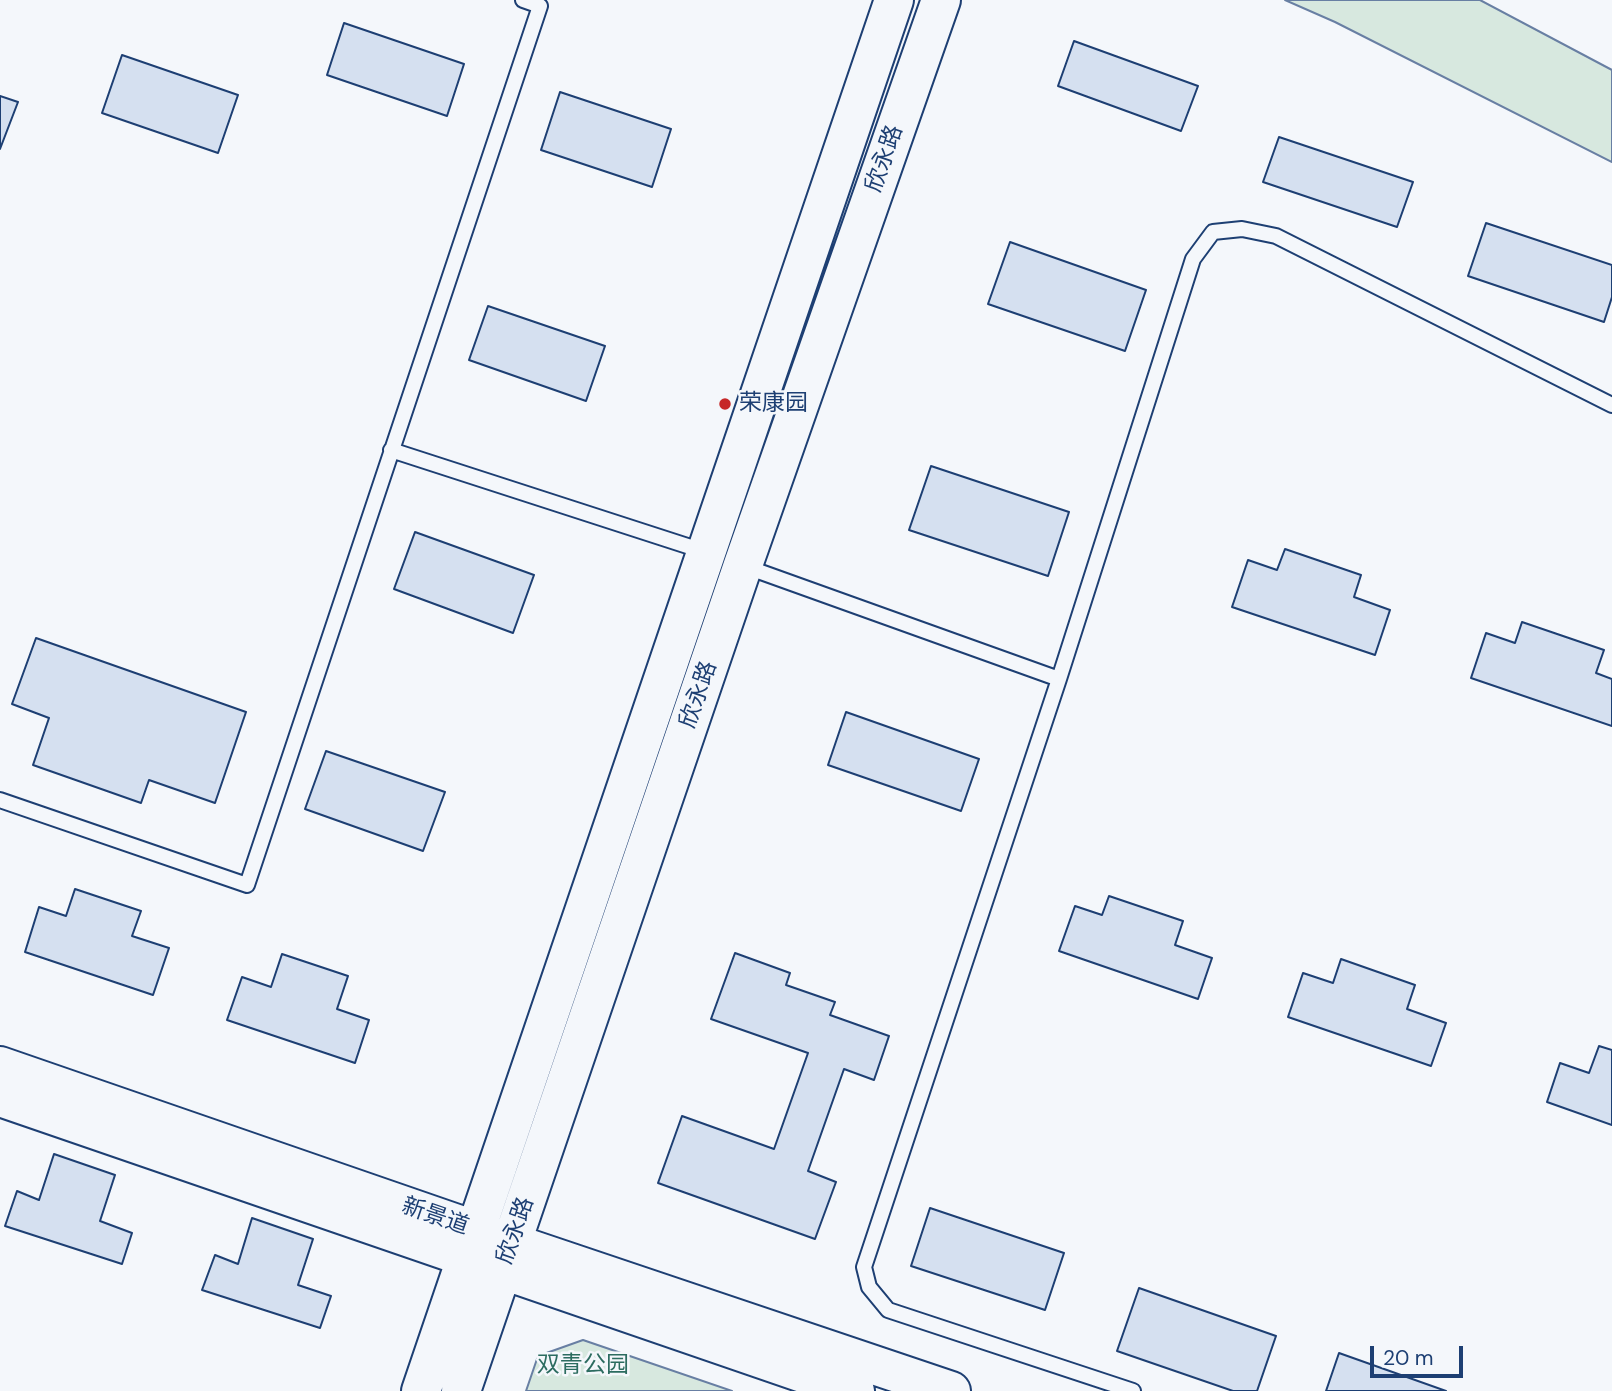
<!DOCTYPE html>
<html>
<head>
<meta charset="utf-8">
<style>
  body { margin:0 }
  #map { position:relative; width:1612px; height:1391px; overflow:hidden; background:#f4f7fb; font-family:"DM Sans",sans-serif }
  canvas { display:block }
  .scale { position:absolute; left:1370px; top:1346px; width:93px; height:32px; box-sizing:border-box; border:4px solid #1d3f73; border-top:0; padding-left:9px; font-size:21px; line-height:24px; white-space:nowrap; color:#1d3f73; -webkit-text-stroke:5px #f4f7fb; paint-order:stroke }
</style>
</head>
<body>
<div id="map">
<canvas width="1612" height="1391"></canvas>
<div class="scale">20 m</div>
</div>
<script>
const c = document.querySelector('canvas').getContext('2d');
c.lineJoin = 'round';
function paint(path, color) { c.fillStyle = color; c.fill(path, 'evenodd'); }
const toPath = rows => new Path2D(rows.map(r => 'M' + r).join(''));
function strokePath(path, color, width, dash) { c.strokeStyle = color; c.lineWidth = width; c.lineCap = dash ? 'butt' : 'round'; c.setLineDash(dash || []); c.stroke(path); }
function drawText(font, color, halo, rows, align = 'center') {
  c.font = font + ' "DM Sans","Noto Sans SC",sans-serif'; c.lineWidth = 5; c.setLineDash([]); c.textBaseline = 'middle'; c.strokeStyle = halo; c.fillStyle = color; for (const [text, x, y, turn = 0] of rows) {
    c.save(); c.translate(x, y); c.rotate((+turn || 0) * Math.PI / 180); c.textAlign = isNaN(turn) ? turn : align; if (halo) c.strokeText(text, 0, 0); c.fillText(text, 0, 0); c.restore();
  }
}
const green = toPath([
  [1285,0,1480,0,1612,70,1612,162,1335,22,1285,0],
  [583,1340,732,1391,526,1391,538,1356,583,1340]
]);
const building = toPath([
  [344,23,464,64,447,116,327,75,344,23],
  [1074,41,1198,86,1181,131,1058,86,1074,41],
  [122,55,238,95,218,153,102,113,122,55],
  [560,92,671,129,652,187,541,150,560,92],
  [0,96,18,102,0,149,0,96],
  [1279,137,1413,182,1397,227,1263,182,1279,137],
  [1486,223,1612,265,1612,297,1604,322,1468,276,1486,223],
  [1010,242,1146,290,1125,351,988,304,1010,242],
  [488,306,605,346,586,401,469,360,488,306],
  [931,466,1069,512,1048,576,909,530,931,466],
  [415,532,534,575,513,633,394,589,415,532],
  [1285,549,1361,575,1354,597,1390,610,1375,655,1232,607,1248,560,1277,570,1285,549],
  [1522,622,1604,650,1596,673,1612,679,1612,726,1471,678,1486,633,1515,643,1522,622],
  [36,638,246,712,215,803,149,780,141,803,33,765,49,718,12,704,36,638],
  [846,712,979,759,961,811,828,765,846,712],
  [326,751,445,792,423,851,305,809,326,751],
  [75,889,141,911,132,936,169,948,153,995,25,952,39,907,66,916,75,889],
  [1109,896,1183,921,1175,945,1212,958,1198,999,1059,951,1075,906,1102,915,1109,896],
  [735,953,790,973,786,985,835,1002,830,1015,889,1036,874,1080,844,1069,808,1171,836,1182,815,1239,658,1183,682,1116,774,1149,808,1053,711,1019,735,953],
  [282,954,348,976,337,1009,369,1020,355,1063,227,1020,242,977,271,987,282,954],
  [1341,959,1415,985,1407,1009,1446,1023,1431,1066,1288,1017,1303,973,1333,983,1341,959],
  [1599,1046,1612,1050,1612,1125,1547,1102,1560,1063,1589,1073,1599,1046],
  [54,1154,115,1175,100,1221,132,1233,122,1264,5,1226,17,1191,39,1200,54,1154],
  [930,1208,1064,1253,1045,1310,911,1266,930,1208],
  [252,1218,313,1239,298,1285,331,1296,320,1328,202,1290,215,1255,238,1264,252,1218],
  [1139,1288,1276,1336,1257,1391,1233,1391,1117,1351,1139,1288],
  [1339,1353,1446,1391,1326,1391,1339,1353]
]);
const lane = toPath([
  [391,450,706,552],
  [744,566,1059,679],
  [0,800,247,885,540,6,523,0],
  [1133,1391,888,1310,869,1287,864,1267,1059,679,1193,259,1213,232,1242,229,1276,236,1612,405]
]);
const secondary = toPath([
  [0,1066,512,1243,951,1391],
  [0,1097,855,1391],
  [421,1391,894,0],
  [461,1391,743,565,941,0]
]);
const markers = [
  [725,404,7,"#c62828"]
];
const streetNames = [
  ["欣永路",885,159,-71],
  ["欣永路",699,695,-71],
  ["新景道",435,1217,19],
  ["欣永路",516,1231,-71]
];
const poiNames = [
  ["荣康园",739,404]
];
const parkNames = [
  ["双青公园",583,1366]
];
paint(green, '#d7e8df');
strokePath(green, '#687fa3', 2);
paint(building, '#d5e0f0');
strokePath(building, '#1d3f73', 2);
strokePath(lane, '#1d3f73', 18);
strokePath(secondary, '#1d3f73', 42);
strokePath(lane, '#f4f7fb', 14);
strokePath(secondary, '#f4f7fb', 38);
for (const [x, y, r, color] of markers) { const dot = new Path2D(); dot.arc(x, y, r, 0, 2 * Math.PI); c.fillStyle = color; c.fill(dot); strokePath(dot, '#f4f7fb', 2.5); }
drawText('23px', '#1d3f73', '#f4f7fb', streetNames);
drawText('23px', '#1d3f73', '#f4f7fb', poiNames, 'left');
drawText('23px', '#2c6c60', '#f4f7fb', parkNames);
</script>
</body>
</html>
